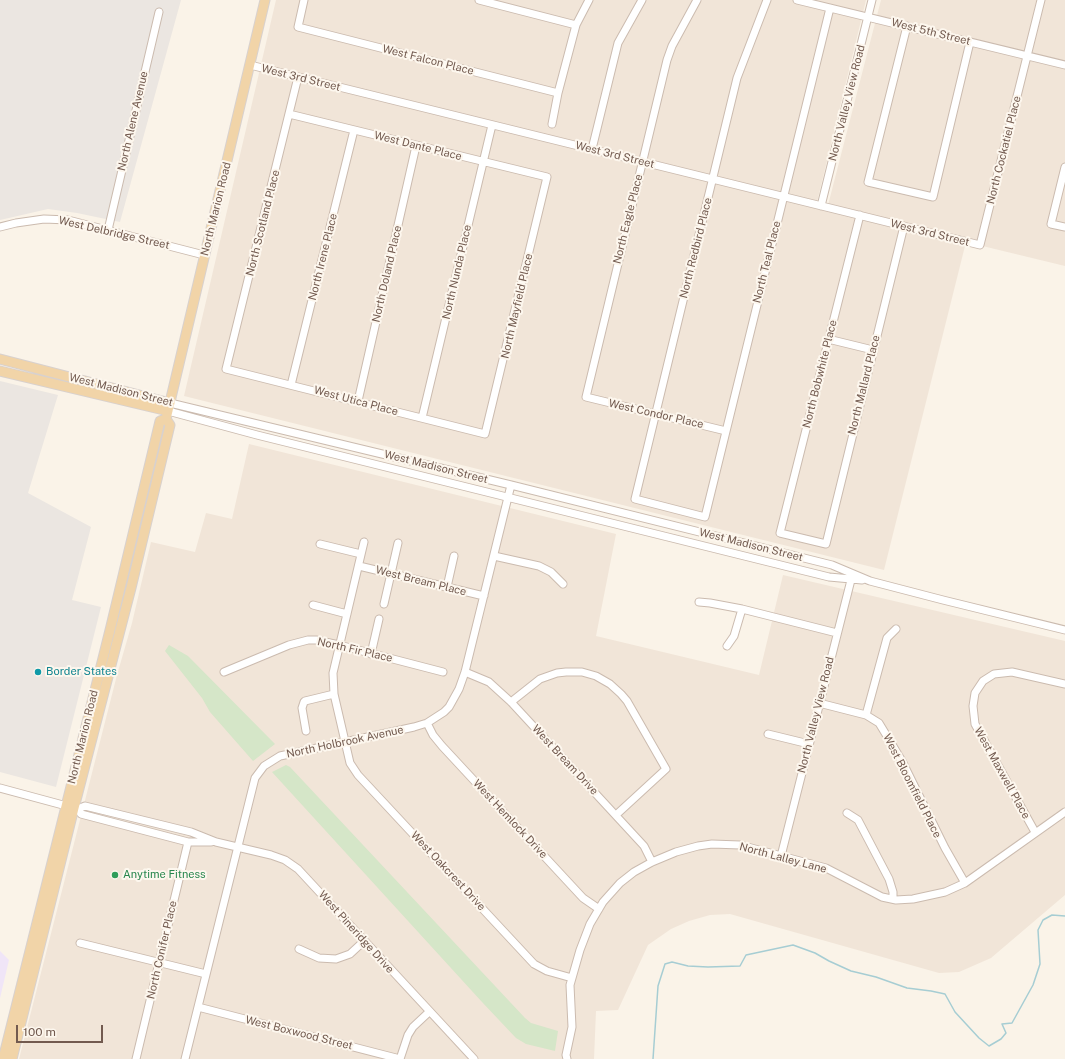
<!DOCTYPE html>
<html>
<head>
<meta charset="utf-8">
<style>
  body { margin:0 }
  #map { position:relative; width:1065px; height:1059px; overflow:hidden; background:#faf3e8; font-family:"Public Sans",sans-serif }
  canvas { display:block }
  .scale { position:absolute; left:16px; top:1025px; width:87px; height:18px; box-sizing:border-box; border:2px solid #725a4f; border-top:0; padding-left:5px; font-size:12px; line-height:14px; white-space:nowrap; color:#725a4f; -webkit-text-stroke:3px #fdf7ee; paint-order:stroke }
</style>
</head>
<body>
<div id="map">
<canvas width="1065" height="1059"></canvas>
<div class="scale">100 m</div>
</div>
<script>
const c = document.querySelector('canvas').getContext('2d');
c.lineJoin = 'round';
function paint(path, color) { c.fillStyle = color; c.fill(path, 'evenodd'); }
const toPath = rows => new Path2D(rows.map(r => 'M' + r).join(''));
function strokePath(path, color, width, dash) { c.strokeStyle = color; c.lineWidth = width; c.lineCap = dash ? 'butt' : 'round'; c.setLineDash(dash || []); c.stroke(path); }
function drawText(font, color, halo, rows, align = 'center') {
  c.font = font + ' "Public Sans",sans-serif'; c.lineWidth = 4; c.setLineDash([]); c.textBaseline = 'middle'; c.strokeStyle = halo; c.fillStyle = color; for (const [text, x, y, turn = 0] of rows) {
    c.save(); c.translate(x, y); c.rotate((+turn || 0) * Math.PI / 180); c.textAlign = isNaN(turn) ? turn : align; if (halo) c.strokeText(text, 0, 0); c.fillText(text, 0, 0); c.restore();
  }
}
const residential = toPath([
  [276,0,866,0,816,206,827,209,881,0,1065,0,1065,266,966,242,884,570,184,396],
  [249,444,616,534,596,636,759,675,783,575,1065,641,1065,895,991,958,959,972,939,973,730,914,710,915,689,921,671,929,648,945,618,1010,596,1011,594,1059,19,1059,117,675,132,623,151,542,195,552,206,513,232,519]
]);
const industrial = toPath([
  [0,0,181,0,120,222,77,213,48,209,0,220],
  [0,381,58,395,28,493,91,527,72,600,101,607,56,787,0,772]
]);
const education = toPath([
  [0,951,9,960,0,998]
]);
const green = toPath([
  [169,645,188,656,275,744,253,761,210,712,202,698,165,651],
  [286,765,290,767,525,1018,531,1023,558,1031,555,1051,526,1044,516,1038,482,1002,272,772]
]);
const stream = toPath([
  [653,1059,658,986,665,964,672,962,688,966,708,967,740,966,746,955,793,945,815,953,829,961,851,971,876,977,907,988,931,991,945,994,955,1012,979,1038,989,1046,1001,1039,1006,1033,1002,1024,1012,1023,1033,985,1040,964,1038,930,1043,920,1052,915,1065,916]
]);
const minor = toPath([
  [304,0,298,27,558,93],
  [479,0,576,25],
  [697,0,672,46,667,60,586,397,726,431],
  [767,0,737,78,635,499,705,517,830,8],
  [797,0,1065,65],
  [907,26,868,182,933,197,970,42],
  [250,65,980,245,1041,0],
  [289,114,547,177,485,434,226,369,298,77],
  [552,124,558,93,576,25,589,0],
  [592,149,618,43,642,0],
  [1065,167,1051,224,1065,227],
  [821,206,872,0],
  [860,215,780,533,826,544,904,226],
  [0,227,16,223,44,219,68,220,204,255],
  [108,230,159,12],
  [828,339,873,350],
  [291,385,354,130],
  [358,401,416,146],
  [170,403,511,485,832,565,870,581,943,600,1065,630],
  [168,411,257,435,829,577,862,580],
  [422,418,492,125],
  [364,542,333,673,334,694,350,763,358,775,534,964,547,971,572,978],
  [320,544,361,554],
  [494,556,539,566,551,572,563,584],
  [359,566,484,596],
  [447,587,454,556],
  [699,602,710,603,742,609,837,633],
  [384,604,398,543],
  [313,605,347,614],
  [727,646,734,636,742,609],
  [371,654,379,619],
  [224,672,289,645,308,640,316,640,339,645,443,672],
  [465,672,489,682,511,702,644,846,652,862],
  [511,702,540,679,557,673,566,672,582,672,596,676,610,684,621,694,627,701,666,769,616,815],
  [819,703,866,715,879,723,902,761,945,848,965,883],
  [866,715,887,638,896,629],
  [427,723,433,735,442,746,583,898,599,909],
  [306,731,302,708,304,702,305,701,334,694],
  [768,734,809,744],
  [0,788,74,808,78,809,85,806,191,832,216,842,271,855,285,860,298,869,474,1059],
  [78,809,81,814,188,842,211,842],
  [847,813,858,820,889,879,893,892,893,899],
  [1035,832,975,724,973,706,975,693,983,681,994,674,1012,672,1065,684],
  [781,856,852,576],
  [80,943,206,974],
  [299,949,319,958,336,959,350,954,364,941],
  [198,1007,400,1059],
  [136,1059,188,842],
  [185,1059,255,778,264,766,280,756,414,727,427,723,444,712,449,707,459,689,465,672,511,485],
  [400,1059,408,1035,413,1027,429,1012],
  [567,1059,566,1055,572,1027,570,985,580,950,590,924,603,902,620,883,634,872,652,862,676,852,698,846,712,844,740,845,826,868,882,897,896,900,913,899,945,892,965,883,1065,812]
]);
const major = toPath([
  [0,359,170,403],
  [0,371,168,411],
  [3,1059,111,626,160,421,166,419],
  [12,1059,74,808,131,588,170,425,166,419,265,0]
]);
const markers = [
  [38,672,4,"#0f9aa8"],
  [115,875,4,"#2e9e5b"]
];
const streetNames = [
  ["West 5th Street",931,32,14],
  ["West Falcon Place",428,60,14],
  ["West 3rd Street",301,78,14],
  ["North Valley View Road",847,103,-76],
  ["North Alene Avenue",133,121,-77],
  ["West Dante Place",418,146,14],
  ["North Cockatiel Place",1004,150,-76],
  ["West 3rd Street",615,155,14],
  ["North Marion Road",216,209,-76],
  ["North Eagle Place",628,219,-76],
  ["North Scotland Place",263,223,-76],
  ["West Delbridge Street",114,233,13],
  ["West 3rd Street",930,233,14],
  ["North Redbird Place",696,248,-76],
  ["North Irene Place",323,257,-76],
  ["North Teal Place",767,262,-76],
  ["North Nunda Place",457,272,-77],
  ["North Doland Place",387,274,-77],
  ["North Mayfield Place",517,306,-77],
  ["North Bobwhite Place",820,374,-76],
  ["North Mallard Place",864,385,-76],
  ["West Madison Street",121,390,14],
  ["West Utica Place",356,401,15],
  ["West Condor Place",656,414,13],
  ["West Madison Street",436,467,14],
  ["West Madison Street",751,545,14],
  ["West Bream Place",421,581,14],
  ["North Fir Place",355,650,13],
  ["North Valley View Road",816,715,-76],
  ["North Marion Road",83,737,-76],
  ["North Holbrook Avenue",345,742,-12],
  ["West Bream Drive",565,760,47],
  ["West Maxwell Place",1002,773,61],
  ["West Bloomfield Place",912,786,63],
  ["West Hemlock Drive",510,819,47],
  ["North Lalley Lane",783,858,15],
  ["West Oakcrest Drive",448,871,47],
  ["West Pineridge Drive",356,932,48],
  ["North Conifer Place",162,950,-77],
  ["West Boxwood Street",299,1033,14]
];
const cultureNames = [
  ["Border States",46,672]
];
const leisureNames = [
  ["Anytime Fitness",123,875]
];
paint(residential, '#f1e5d8');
paint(industrial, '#ebe6e1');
paint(education, '#f0e5f7');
paint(green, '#d5e6c8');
strokePath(stream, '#a6cdd3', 1.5);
strokePath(minor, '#cbbbaf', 9);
strokePath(major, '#d8d1ce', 11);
strokePath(minor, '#fff', 7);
strokePath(major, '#f1d4a8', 9);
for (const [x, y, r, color] of markers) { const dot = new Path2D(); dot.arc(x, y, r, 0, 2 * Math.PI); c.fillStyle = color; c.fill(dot); strokePath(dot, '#fdf7ee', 1.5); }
drawText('11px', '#725a4f', '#fdf7ee', streetNames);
drawText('11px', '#0d838f', '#fdf7ee', cultureNames, 'left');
drawText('11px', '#27864d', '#fdf7ee', leisureNames, 'left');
</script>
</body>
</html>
